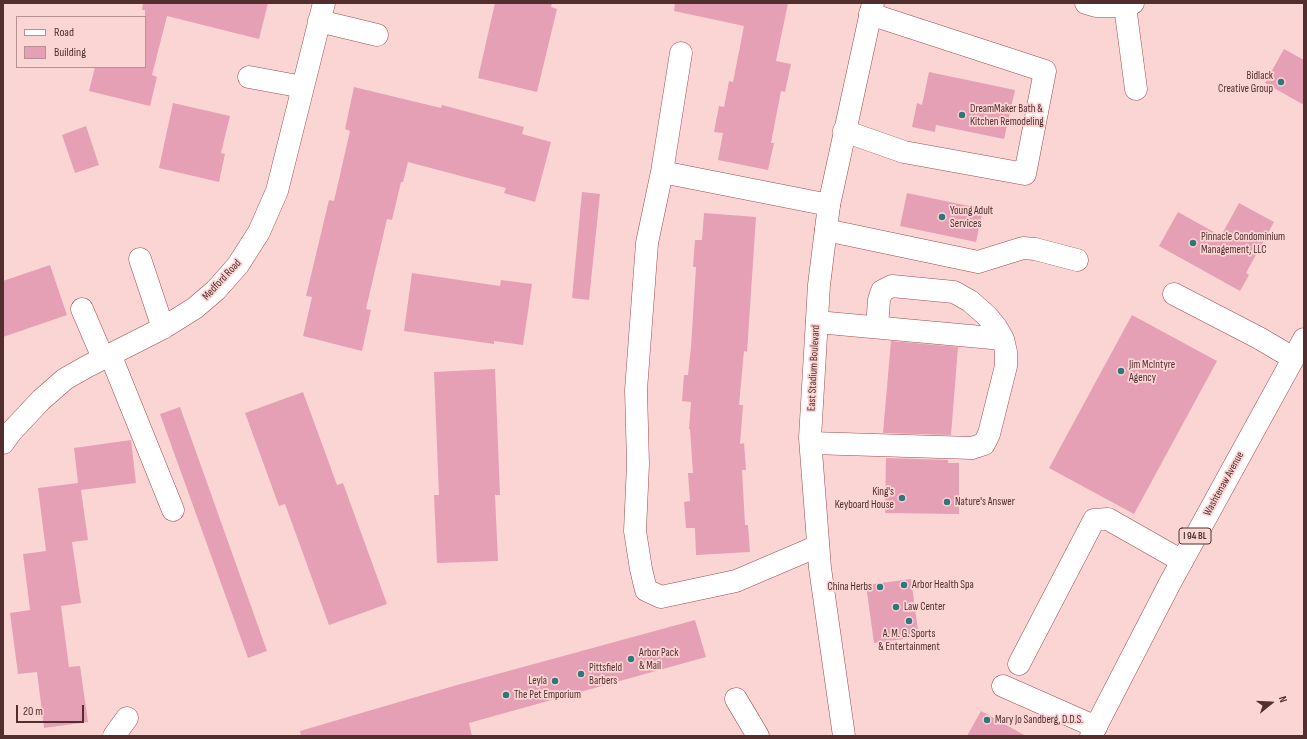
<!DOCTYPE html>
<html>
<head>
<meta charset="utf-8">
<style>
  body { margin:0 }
  #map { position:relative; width:1307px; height:739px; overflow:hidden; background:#fbd5d4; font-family:"Sofia Sans Condensed",sans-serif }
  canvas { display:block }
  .frame { position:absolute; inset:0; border:4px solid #532e2e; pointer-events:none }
  .legend { position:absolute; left:16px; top:16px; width:130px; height:52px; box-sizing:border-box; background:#fbd5d4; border:1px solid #b89292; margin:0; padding:5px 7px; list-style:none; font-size:12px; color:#532e2e }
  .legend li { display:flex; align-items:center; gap:8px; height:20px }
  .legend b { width:20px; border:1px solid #b89292 }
  .north { position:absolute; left:1251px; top:683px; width:40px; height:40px; -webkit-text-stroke:3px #fbd5d4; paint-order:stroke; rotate:72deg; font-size:11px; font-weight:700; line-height:16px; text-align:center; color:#532e2e }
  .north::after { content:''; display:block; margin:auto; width:14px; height:18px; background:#532e2e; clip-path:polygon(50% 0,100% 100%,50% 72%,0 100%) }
  .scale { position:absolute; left:16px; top:705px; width:68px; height:18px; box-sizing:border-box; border:2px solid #532e2e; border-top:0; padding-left:5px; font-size:12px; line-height:14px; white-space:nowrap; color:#532e2e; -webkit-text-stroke:3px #fbd5d4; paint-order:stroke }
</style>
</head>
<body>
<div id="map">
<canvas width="1307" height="739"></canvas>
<div class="frame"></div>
<ul class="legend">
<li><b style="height:5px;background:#fff"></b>Road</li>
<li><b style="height:11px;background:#e5a0b5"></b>Building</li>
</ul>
<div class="north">N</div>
<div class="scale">20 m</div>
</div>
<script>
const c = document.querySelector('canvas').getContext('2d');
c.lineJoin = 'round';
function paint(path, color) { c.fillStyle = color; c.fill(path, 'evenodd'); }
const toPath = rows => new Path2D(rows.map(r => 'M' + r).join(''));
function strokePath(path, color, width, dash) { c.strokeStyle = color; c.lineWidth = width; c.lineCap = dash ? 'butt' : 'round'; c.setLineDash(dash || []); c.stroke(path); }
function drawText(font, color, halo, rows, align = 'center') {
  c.font = font + ' "Sofia Sans Condensed",sans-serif'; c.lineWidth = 3.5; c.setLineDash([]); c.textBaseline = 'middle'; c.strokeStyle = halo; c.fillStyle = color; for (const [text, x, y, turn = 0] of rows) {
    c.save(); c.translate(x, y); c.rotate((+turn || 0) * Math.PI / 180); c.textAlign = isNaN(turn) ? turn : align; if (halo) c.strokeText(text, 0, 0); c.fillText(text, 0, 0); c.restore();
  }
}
const building = toPath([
  [143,3,268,3,259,39,167,16,152,75,157,77,150,106,89,91,95,67,145,67,145,10,142,10],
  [495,3,552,3,551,7,557,9,537,92,478,78],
  [675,3,788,3,776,61,791,64,785,92,781,91,771,143,774,143,768,170,718,160,723,133,714,132,719,106,724,107,729,81,733,82,744,26,674,11],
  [1284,49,1304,60,1304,105,1265,83],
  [929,72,1015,90,1004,139,936,125,935,132,912,127,917,103,922,105],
  [354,87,441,108,442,105,524,127,522,134,551,142,535,202,504,193,506,188,408,162,403,182,401,182,392,220,387,219,366,309,371,310,362,351,303,336,312,297,306,296,329,200,334,201,350,131,345,129],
  [173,103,230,116,221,153,225,154,219,182,159,168],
  [86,126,99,165,75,173,62,135],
  [582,192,600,194,589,300,572,298],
  [907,193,983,209,976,242,900,226],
  [1239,203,1274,222,1246,273,1249,275,1240,291,1159,246,1178,212,1221,236],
  [704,213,756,217,747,352,744,351,739,405,743,405,740,444,744,443,746,470,742,470,745,525,748,525,750,552,696,555,695,528,686,528,684,502,690,501,688,473,693,473,690,429,689,429,691,402,682,401,684,375,688,375,691,347,696,267,693,267,695,240,702,240],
  [50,265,67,315,3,337,3,281],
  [412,273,500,286,501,280,532,284,523,345,494,341,494,344,404,331],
  [1132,315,1217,361,1134,514,1049,468],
  [891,341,958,347,951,435,883,433],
  [495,369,500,495,495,495,498,561,437,563,434,495,439,495,434,372],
  [303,392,337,485,343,483,387,604,329,625,285,504,279,506,245,413],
  [180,407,267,651,248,658,160,414],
  [131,440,136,483,81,490,88,540,72,542,81,603,61,606,69,667,80,666,88,722,44,728,37,672,18,674,10,613,30,610,23,554,46,551,38,488,78,483,74,448],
  [886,458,948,460,948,463,959,463,959,514,885,513],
  [911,579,919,637,874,643,866,585],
  [695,620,706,657,469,723,472,736,301,736,300,731,457,685],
  [981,711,1026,736,967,736]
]);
const minor = toPath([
  [1086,3,1096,6,1125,6,1133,3],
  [1125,6,1136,89],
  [319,21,377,35],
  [681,53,662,172,829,205],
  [249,77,303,87],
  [844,131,904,152,1025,174,1045,71,870,14],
  [662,172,647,243,636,390,638,464,635,531,641,569,646,590,661,597,736,581,818,546],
  [826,230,978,262,1023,248,1035,249,1077,260],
  [140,259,163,328],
  [1174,294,1259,338,1293,358],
  [82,309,103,358],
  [817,322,1003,339],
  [110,354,173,510],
  [3,443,11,432,41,400,65,379,88,366,163,328,195,308,216,290,238,265,259,232,277,191,324,3],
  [811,443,972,448,984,444,989,434,1006,366,1006,352,1003,339,996,327,987,316,970,301,954,292,892,286,882,291,879,300,877,327],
  [1019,664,1094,520,1108,519,1182,561],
  [1003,686,1096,727],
  [736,699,758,736],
  [114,736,127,718]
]);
const major = toPath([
  [844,736,820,568,810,438,819,285,829,205,873,3],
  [1091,736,1170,583,1304,339]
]);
const markers = [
  [1281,82,4,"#2e777b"],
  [962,115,4,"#2e777b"],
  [942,217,4,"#2e777b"],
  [1193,243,4,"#2e777b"],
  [1121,371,4,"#2e777b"],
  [902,498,4,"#2e777b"],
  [947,502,4,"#2e777b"],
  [904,585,4,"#2e777b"],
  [880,587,4,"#2e777b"],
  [896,607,4,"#2e777b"],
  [909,621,4,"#2e777b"],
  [631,659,4,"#2e777b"],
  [581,674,4,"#2e777b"],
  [555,681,4,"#2e777b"],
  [506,695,4,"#2e777b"],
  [987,720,4,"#2e777b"]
];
const shields = [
  [1195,536,32]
];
const shieldNames = [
  ["I 94 BL",1195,536]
];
const poiNames = [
  ["Bidlack",1273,76,"right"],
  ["Creative Group",1273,89,"right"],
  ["DreamMaker Bath &",970,109],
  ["Kitchen Remodeling",970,122],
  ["Young Adult",950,211],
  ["Services",950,224],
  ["Pinnacle Condominium",1201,237],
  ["Management, LLC",1201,250],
  ["Jim McIntyre",1129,365],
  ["Agency",1129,378],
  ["King's",894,492,"right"],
  ["Keyboard House",894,505,"right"],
  ["Nature's Answer",955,502],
  ["Arbor Health Spa",912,585],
  ["China Herbs",872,587,"right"],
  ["Law Center",904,607],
  ["A. M. G. Sports",909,634,"center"],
  ["& Entertainment",909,647,"center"],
  ["Arbor Pack",639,653],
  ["& Mail",639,666],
  ["Pittsfield",589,668],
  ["Barbers",589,681],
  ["Leyla",547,681,"right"],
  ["The Pet Emporium",514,695],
  ["Mary Jo Sandberg, D.D.S.",995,720]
];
const streetNames = [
  ["Medford Road",222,280,-47],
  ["East Stadium Boulevard",814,368,-87],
  ["Washtenaw Avenue",1224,484,-61]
];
paint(building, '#e5a0b5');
strokePath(minor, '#9e4c4e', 23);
strokePath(major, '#9e4c4e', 23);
strokePath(minor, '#fff', 22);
strokePath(major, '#fff', 22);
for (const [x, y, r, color] of markers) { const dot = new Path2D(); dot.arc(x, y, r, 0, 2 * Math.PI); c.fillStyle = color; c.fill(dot); strokePath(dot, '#fbd5d4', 1.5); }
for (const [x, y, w] of shields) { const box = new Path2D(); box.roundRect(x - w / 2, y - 8, w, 16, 3); c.fillStyle = '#fbd5d4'; c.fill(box); strokePath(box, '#532e2e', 1); }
drawText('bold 10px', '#532e2e', null, shieldNames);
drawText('11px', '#532e2e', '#fbd5d4', poiNames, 'left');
drawText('11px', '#532e2e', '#fbd5d4', streetNames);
</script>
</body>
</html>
